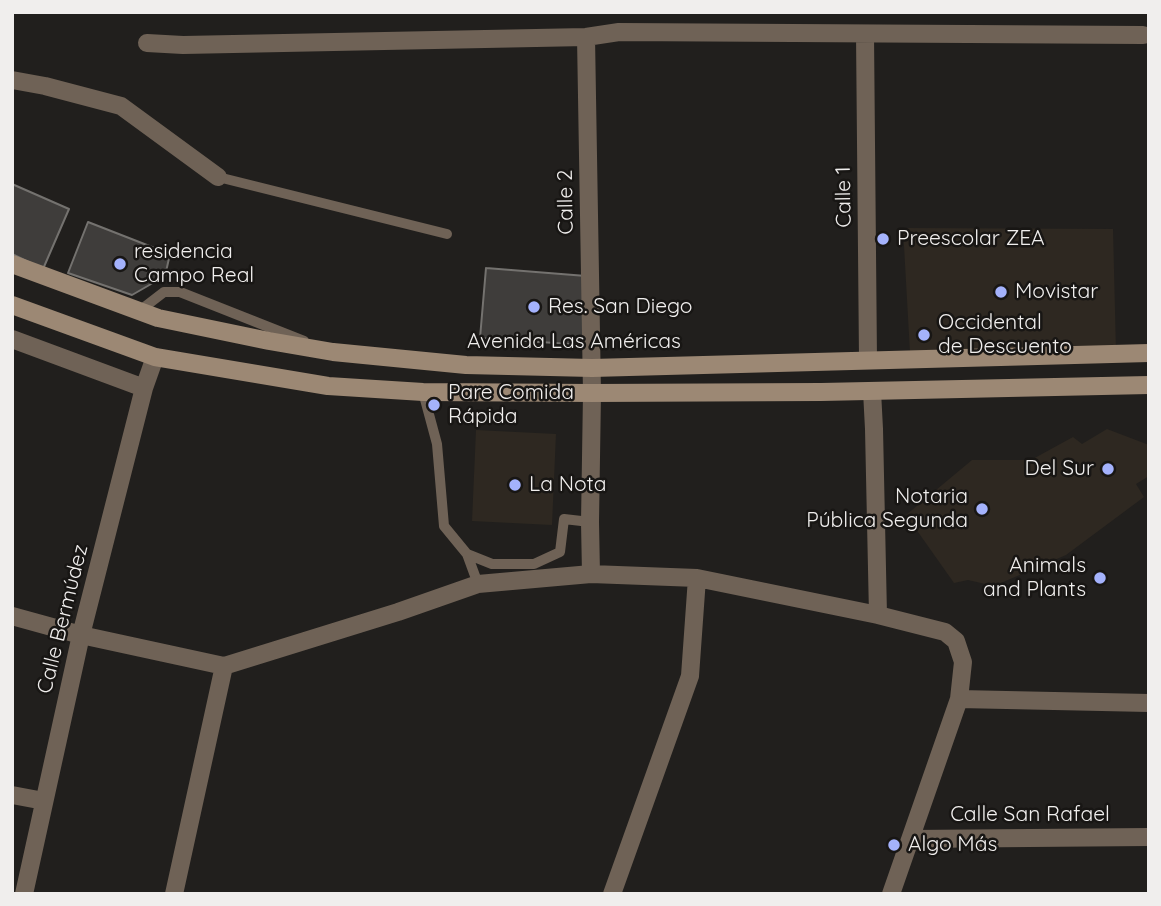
<!DOCTYPE html>
<html>
<head>
<meta charset="utf-8">
<style>
  body { margin:0 }
  #map { position:relative; width:1161px; height:906px; overflow:hidden; background:#211f1d; font-family:Quicksand,sans-serif }
  canvas { display:block }
  .frame { position:absolute; inset:0; border:14px solid #f0eeed; pointer-events:none }
</style>
</head>
<body>
<div id="map">
<canvas width="1161" height="906"></canvas>
<div class="frame"></div>
</div>
<script>
const c = document.querySelector('canvas').getContext('2d');
c.lineJoin = 'round';
function paint(path, color) { c.fillStyle = color; c.fill(path, 'evenodd'); }
const toPath = rows => new Path2D(rows.map(r => 'M' + r).join(''));
function strokePath(path, color, width, dash) { c.strokeStyle = color; c.lineWidth = width; c.lineCap = dash ? 'butt' : 'round'; c.setLineDash(dash || []); c.stroke(path); }
function drawText(font, color, halo, rows, align = 'center') {
  c.font = font + ' Quicksand,sans-serif'; c.lineWidth = 5; c.setLineDash([]); c.textBaseline = 'middle'; c.strokeStyle = halo; c.fillStyle = color; for (const [text, x, y, turn = 0] of rows) {
    c.save(); c.translate(x, y); c.rotate((+turn || 0) * Math.PI / 180); c.textAlign = isNaN(turn) ? turn : align; if (halo) c.strokeText(text, 0, 0); c.fillText(text, 0, 0); c.restore();
  }
}
const built = toPath([
  [903,228,1113,229,1116,351,910,353],
  [1107,429,1149,445,1149,476,1136,484,1144,497,1066,555,994,586,968,580,954,583,906,515,972,460,1031,460,1073,437,1082,444],
  [476,430,556,434,552,525,472,521]
]);
const building = toPath([
  [12,184,69,209,43,269,12,254,12,184],
  [88,222,170,254,165,276,132,295,68,273,88,222],
  [486,268,586,276,585,345,480,338,486,268]
]);
const lane = toPath([
  [218,177,447,234],
  [138,312,164,292,180,292,304,341],
  [423,392,437,444,444,526,467,554,478,584],
  [467,554,492,564,534,564,560,552,564,519,590,522]
]);
const street = toPath([
  [865,34,868,360],
  [586,37,592,393,590,522,591,574],
  [147,43,183,45,586,37,619,32,1143,35],
  [12,80,45,86,121,106,218,177],
  [12,339,144,388],
  [872,391,874,429,878,615],
  [12,616,81,635,224,666,398,612,478,584,591,574,697,578,878,615,945,632,956,641,963,662,959,699,891,894],
  [959,699,1149,703],
  [12,795,44,801],
  [911,839,1149,837],
  [24,894,81,635,144,388,155,357],
  [174,894,224,666],
  [612,894,690,676,697,578]
]);
const secondary = toPath([
  [12,264,158,318,269,341,333,352,466,365,592,368,1149,353],
  [12,305,155,357,328,386,423,392,592,393,821,392,1149,385]
]);
const markers = [
  [883,239,7,"#a4b2fc"],
  [120,264,7,"#a4b2fc"],
  [1001,292,7,"#a4b2fc"],
  [534,307,7,"#a4b2fc"],
  [924,335,7,"#a4b2fc"],
  [434,405,7,"#a4b2fc"],
  [1108,469,7,"#a4b2fc"],
  [515,485,7,"#a4b2fc"],
  [982,509,7,"#a4b2fc"],
  [1100,578,7,"#a4b2fc"],
  [894,845,7,"#a4b2fc"]
];
const streetNames = [
  ["Calle 1",844,197,-91],
  ["Calle 2",566,202,-91],
  ["Avenida Las Américas",574,342],
  ["Calle Bermúdez",63,619,-76],
  ["Calle San Rafael",1030,815]
];
const poiNames = [
  ["Preescolar ZEA",897,239],
  ["residencia",134,252],
  ["Campo Real",134,276],
  ["Movistar",1015,292],
  ["Res. San Diego",548,307],
  ["Occidental",938,323],
  ["de Descuento",938,347],
  ["Pare Comida",448,393],
  ["Rápida",448,417],
  ["Del Sur",1094,469,"right"],
  ["La Nota",529,485],
  ["Notaria",968,497,"right"],
  ["Pública Segunda",968,521,"right"],
  ["Animals",1086,566,"right"],
  ["and Plants",1086,590,"right"],
  ["Algo Más",908,845]
];
paint(built, '#2e2821');
paint(building, '#3f3d3b');
strokePath(building, '#74726f', 2);
strokePath(lane, '#6f6256', 10);
strokePath(street, '#6f6256', 18);
strokePath(secondary, '#9c8874', 18);
for (const [x, y, r, color] of markers) { const dot = new Path2D(); dot.arc(x, y, r, 0, 2 * Math.PI); c.fillStyle = color; c.fill(dot); strokePath(dot, '#181614', 2.5); }
drawText('21px', '#f0eeed', '#181614', streetNames);
drawText('21px', '#f0eeed', '#181614', poiNames, 'left');
</script>
</body>
</html>
